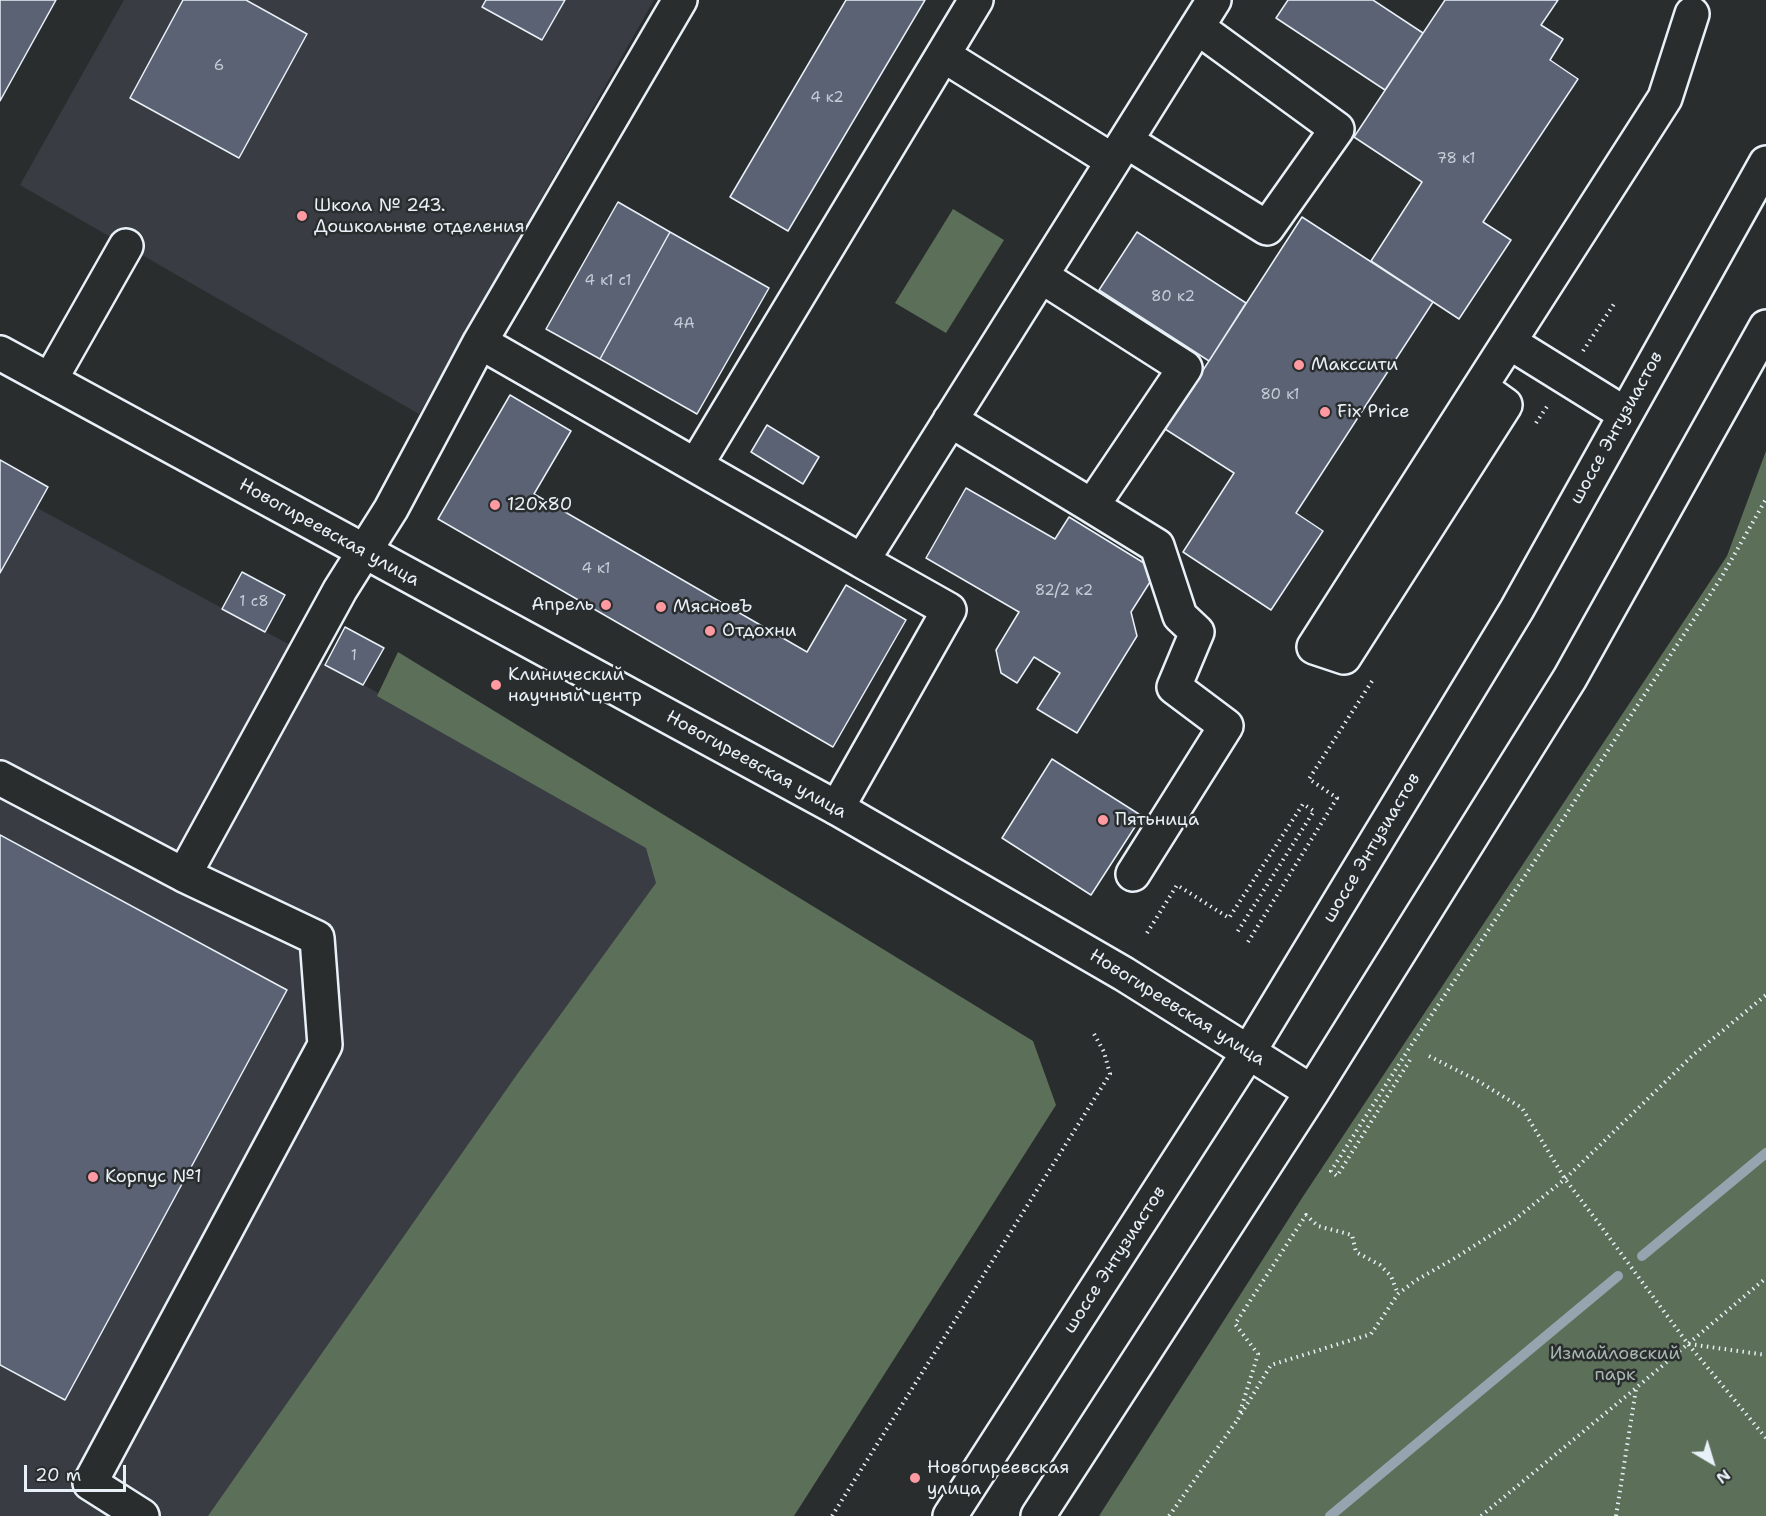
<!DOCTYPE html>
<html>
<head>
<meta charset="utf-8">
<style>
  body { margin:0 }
  #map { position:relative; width:1766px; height:1516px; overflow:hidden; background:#2a2d2e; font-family:"Shantell Sans",sans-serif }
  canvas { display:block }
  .north { position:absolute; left:1682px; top:1432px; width:60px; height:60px; -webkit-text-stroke:4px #2a2d2e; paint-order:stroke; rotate:142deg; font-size:16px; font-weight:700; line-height:24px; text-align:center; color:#e8f1f8 }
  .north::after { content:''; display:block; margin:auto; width:21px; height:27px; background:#e8f1f8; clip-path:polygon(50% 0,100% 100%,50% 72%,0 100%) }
  .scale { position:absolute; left:24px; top:1465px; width:102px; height:27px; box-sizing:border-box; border:3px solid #e8f1f8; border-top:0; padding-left:8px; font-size:18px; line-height:21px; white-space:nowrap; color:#e8f1f8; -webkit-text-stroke:4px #2a2d2e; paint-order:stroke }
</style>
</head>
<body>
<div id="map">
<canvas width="1766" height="1516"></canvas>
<div class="north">N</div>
<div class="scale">20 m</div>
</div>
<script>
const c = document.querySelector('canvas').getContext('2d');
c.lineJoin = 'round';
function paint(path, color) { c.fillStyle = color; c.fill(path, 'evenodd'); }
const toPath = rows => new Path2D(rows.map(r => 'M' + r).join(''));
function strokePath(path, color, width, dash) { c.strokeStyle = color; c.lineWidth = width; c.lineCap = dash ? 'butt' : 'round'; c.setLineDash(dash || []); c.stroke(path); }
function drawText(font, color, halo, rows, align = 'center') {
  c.font = font + ' "Shantell Sans",sans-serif'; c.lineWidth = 5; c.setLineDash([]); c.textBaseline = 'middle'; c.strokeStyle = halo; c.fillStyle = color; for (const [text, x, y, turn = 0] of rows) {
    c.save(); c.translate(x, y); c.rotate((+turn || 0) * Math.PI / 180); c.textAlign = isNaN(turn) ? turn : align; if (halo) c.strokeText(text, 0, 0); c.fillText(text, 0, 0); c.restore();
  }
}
const built = toPath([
  [124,0,654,0,419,414,20,185],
  [0,460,48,487,37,508,364,685,993,1042,687,1516,0,1516]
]);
const green = toPath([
  [953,209,1004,240,946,333,895,303],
  [1766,451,1766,1516,1099,1516,1302,1198,1727,556],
  [398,652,1033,1041,1056,1105,794,1516,208,1516,518,1073,656,883,646,848,377,696]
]);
const stream = toPath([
  [1642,1256,1766,1153],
  [1330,1516,1618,1276]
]);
const building = toPath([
  [0,0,56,0,0,101,0,0],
  [183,0,246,0,307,34,239,158,130,98,183,0],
  [486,0,565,0,542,40,482,7,486,0],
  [846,0,925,0,788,231,730,197,846,0],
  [1288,0,1373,0,1423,33,1385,90,1276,18,1288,0],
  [1445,0,1558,0,1541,25,1563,39,1550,60,1578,79,1483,222,1511,240,1459,319,1371,261,1422,182,1354,137,1445,0],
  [618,202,670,232,600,359,546,329,618,202],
  [1302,217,1433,302,1296,513,1323,531,1271,610,1183,552,1234,473,1165,429,1302,217],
  [670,232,769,288,697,414,600,359,670,232],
  [1137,232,1246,303,1209,361,1099,290,1137,232],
  [510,395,571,431,534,494,807,652,846,585,906,620,833,747,438,519,510,395],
  [767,425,819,457,803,484,751,452,767,425],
  [0,460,48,487,0,573,0,460],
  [966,488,1055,539,1069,517,1157,571,1131,612,1137,636,1077,733,1037,709,1060,673,1034,657,1017,683,1001,673,996,650,1019,612,926,558,966,488],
  [242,572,285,595,265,632,222,609,242,572],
  [345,627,384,648,363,685,325,665,345,627],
  [1052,759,1142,816,1091,895,1002,838,1052,759],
  [0,835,287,990,65,1400,0,1365,0,835]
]);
const path = toPath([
  [1583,351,1616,301],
  [1536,423,1548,405],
  [1147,933,1177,885,1229,918,1303,804,1314,811,1236,934],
  [1248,942,1337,798,1309,779,1374,678],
  [1429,1056,1478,1081,1522,1108,1565,1179,1597,1221,1688,1344,1766,1438],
  [1410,1060,1337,1176,1331,1171,1410,1047,1561,822,1721,578,1766,499],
  [1689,1344,1766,1355],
  [1240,1412,1258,1354,1235,1324,1306,1215,1318,1226,1352,1235,1356,1252,1380,1265,1391,1276,1398,1294],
  [1238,1419,1271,1365,1371,1334,1398,1294,1415,1281,1455,1258,1513,1221,1565,1179,1693,1055,1766,995],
  [832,1516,1110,1074,1104,1052,1093,1032],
  [1169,1516,1238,1419],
  [1481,1516,1636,1388,1766,1278],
  [1616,1516,1636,1389]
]);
const minor = toPath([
  [943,55,1113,161],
  [1126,141,1267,228,1337,129,1197,27],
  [480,342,862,561,1214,0],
  [1509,342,1625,414],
  [50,380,126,246],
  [1480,387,1505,405,1344,657,1314,647,1480,387,1665,98,1692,14],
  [950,420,1092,506,1185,368,1041,276],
  [696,465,976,0],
  [1092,506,1157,546,1180,616,1197,632,1174,687,1226,726,1133,874],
  [0,778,184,875,317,938,325,1045,90,1483,142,1516],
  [837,808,949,610,862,561],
  [184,875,340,590,391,509,480,342,680,0]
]);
const major = toPath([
  [0,353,837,808,1124,974,1312,1092],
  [950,1516,1248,1053,1517,609,1766,163],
  [1038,1516,1312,1092,1570,678,1766,327]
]);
const markers = [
  [302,216,6,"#ff9aa2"],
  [1299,365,6,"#ff9aa2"],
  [1325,412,6,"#ff9aa2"],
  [495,505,6,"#ff9aa2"],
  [606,605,6,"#ff9aa2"],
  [661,607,6,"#ff9aa2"],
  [710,631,6,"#ff9aa2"],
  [496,685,6,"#ff9aa2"],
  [1103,820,6,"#ff9aa2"],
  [93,1177,6,"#ff9aa2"],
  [915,1478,6,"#ff9aa2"]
];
const numberNames = [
  ["6",219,66],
  ["4 к2",827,98],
  ["78 к1",1456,159],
  ["4 к1 с1",608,281],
  ["80 к2",1173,297],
  ["4А",684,324],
  ["80 к1",1280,395],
  ["4 к1",596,569],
  ["82/2 к2",1064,591],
  ["1 c8",254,602],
  ["1",354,656]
];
const poiNames = [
  ["Школа № 243.",314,206],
  ["Дошкольные отделения",314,227],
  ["Макссити",1311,365],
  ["Fix Price",1337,412],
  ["120x80",507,505],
  ["Апрель",594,605,"right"],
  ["МясновЪ",673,607],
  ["Отдохни",722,631],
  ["Клинический",508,675],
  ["научный центр",508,696],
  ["Пятьница",1115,820],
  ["Корпус №1",105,1177],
  ["Новогиреевская",927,1468],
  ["улица",927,1489]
];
const streetNames = [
  ["шоссе Энтузиастов",1617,428,-61],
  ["Новогиреевская улица",329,533,29],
  ["Новогиреевская улица",756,765,29],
  ["шоссе Энтузиастов",1372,848,-59],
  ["Новогиреевская улица",1177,1008,32],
  ["шоссе Энтузиастов",1115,1260,-57]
];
const parkNames = [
  ["Измайловский",1615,1354],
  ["парк",1615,1375]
];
paint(built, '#393d43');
paint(green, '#5b6f59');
strokePath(stream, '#96a4af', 10);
paint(building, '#5b6274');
strokePath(building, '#e8f1f8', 1.5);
strokePath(minor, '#e8f1f8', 38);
strokePath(major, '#e8f1f8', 38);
strokePath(path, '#e8f1f8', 4, [1.5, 4.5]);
strokePath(minor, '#2a2d2e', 33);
strokePath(major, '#2a2d2e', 33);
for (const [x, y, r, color] of markers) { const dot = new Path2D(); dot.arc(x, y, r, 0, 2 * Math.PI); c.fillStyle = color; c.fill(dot); strokePath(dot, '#2a2d2e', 2); }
drawText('15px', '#c5cdd7', null, numberNames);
drawText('18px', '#e8f1f8', '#2a2d2e', poiNames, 'left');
drawText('18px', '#e8f1f8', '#2a2d2e', streetNames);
drawText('18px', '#a9b6b0', '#2a2d2e', parkNames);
</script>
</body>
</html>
